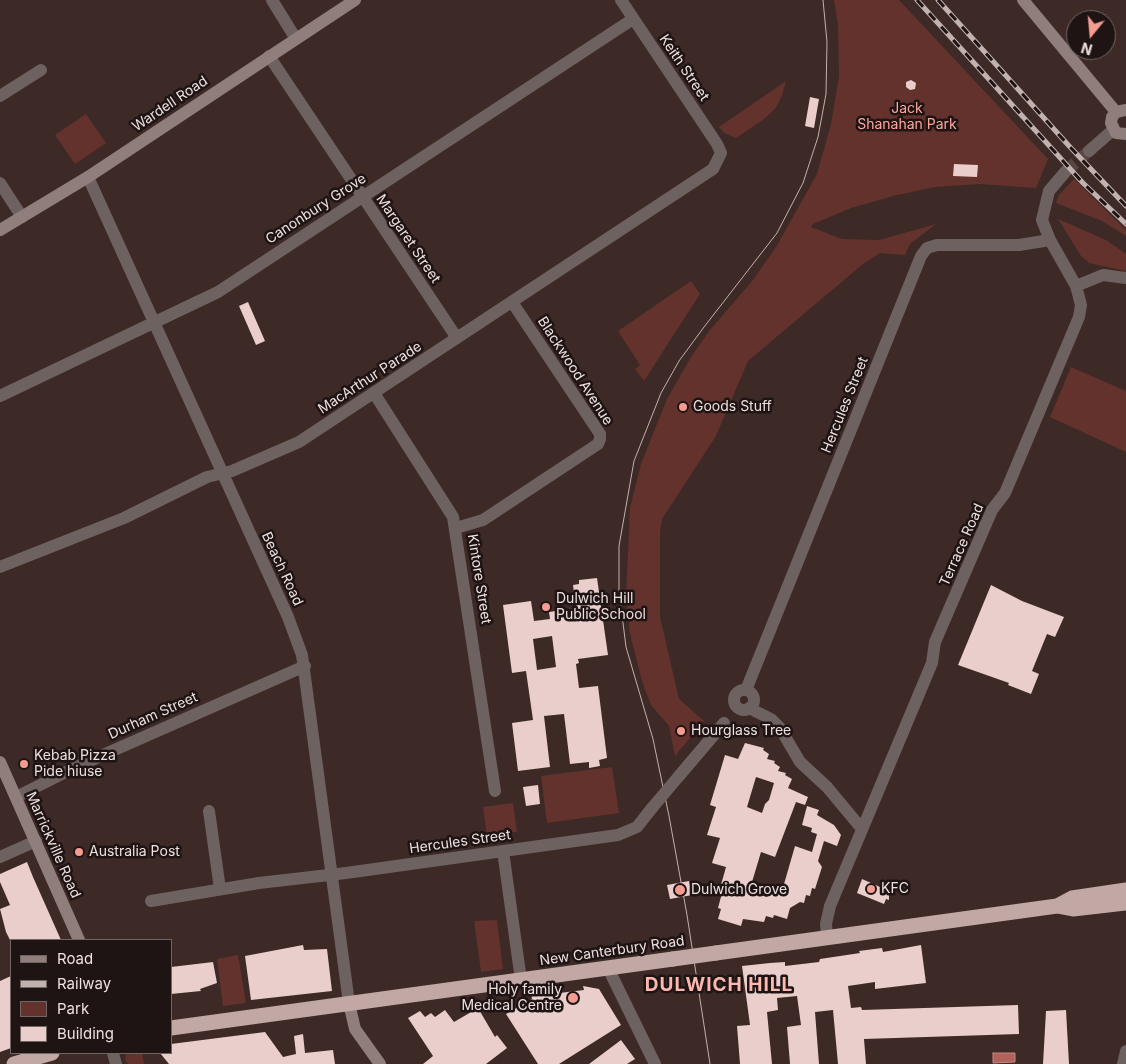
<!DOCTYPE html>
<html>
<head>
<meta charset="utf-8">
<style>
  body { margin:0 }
  #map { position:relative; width:1126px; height:1064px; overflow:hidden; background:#3d2926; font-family:Inter,sans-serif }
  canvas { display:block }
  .legend { position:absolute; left:10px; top:939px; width:162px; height:115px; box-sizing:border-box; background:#1d1413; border:1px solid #716664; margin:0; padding:6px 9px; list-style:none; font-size:15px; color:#eee0de }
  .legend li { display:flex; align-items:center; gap:10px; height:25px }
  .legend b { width:25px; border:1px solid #716664 }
  .north { position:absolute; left:1066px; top:10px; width:50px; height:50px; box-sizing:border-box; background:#1d1413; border:1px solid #716664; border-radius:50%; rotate:197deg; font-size:14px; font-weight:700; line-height:20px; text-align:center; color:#eee0de }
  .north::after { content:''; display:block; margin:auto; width:18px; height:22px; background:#f59c91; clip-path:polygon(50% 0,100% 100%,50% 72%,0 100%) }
</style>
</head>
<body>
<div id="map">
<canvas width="1126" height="1064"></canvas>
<ul class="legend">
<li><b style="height:6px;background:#8f7e7c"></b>Road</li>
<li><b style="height:6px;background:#c1b1af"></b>Railway</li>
<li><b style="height:14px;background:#63322d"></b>Park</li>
<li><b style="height:14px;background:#e9cecb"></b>Building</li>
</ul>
<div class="north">N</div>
</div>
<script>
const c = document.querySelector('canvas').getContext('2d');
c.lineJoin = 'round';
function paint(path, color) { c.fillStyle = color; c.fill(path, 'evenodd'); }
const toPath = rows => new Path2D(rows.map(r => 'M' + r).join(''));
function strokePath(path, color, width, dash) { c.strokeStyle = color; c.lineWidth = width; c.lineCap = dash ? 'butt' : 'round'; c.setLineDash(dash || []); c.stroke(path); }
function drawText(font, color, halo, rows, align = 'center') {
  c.font = font + ' Inter,sans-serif'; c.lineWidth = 5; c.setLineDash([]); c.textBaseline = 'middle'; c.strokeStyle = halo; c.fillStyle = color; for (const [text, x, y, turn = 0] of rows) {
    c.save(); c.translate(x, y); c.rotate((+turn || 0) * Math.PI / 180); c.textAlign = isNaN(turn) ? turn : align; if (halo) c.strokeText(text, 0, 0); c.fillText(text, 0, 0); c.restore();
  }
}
const green = toPath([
  [834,0,899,0,1048,159,1036,188,980,184,935,187,893,196,851,208,813,224,811,227,842,239,879,240,936,224,910,244,905,255,880,253,863,264,748,361,716,436,662,519,660,532,660,617,679,699,704,721,675,756,669,726,651,705,642,681,630,634,626,596,630,508,641,464,667,399,691,357,709,331,753,280,776,247,817,174,831,124,839,76,838,24],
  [786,81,782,96,775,109,764,119,736,138,724,133,719,127],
  [86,114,106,143,75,164,55,135],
  [1074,179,1126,230,1126,236,1102,221,1056,203,1059,195],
  [1058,219,1106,240,1126,254,1126,271,1089,263,1081,256],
  [691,281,700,294,644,381,635,369,640,365,618,331],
  [1071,367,1126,391,1126,452,1050,417],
  [612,767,619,813,547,823,541,776],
  [513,803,517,832,487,836,483,807],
  [497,920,503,969,481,972,474,921],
  [238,955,246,1003,223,1006,217,959],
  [142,1053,144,1064,128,1064,125,1060,126,1054]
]);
const water = toPath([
  [993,1053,1015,1053,1015,1062,993,1063,993,1053]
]);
const building = toPath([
  [911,80,916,83,915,89,910,90,906,87,906,82],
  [810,97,819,99,814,128,805,126],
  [954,164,978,165,977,177,953,176],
  [248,302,265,341,256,345,239,306],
  [597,578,608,655,578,659,579,663,576,664,579,688,598,686,607,758,599,760,600,766,589,768,589,762,570,764,564,714,544,716,550,767,518,771,512,723,533,720,526,671,512,673,503,605,531,601,534,621,550,619,549,612,576,608,573,585,579,584,579,580],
  [552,636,556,667,537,670,533,639],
  [991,585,1022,601,1064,617,1055,637,1047,634,1032,671,1039,674,1031,694,1008,685,1009,683,958,665],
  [745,743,764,748,763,750,769,754,767,759,775,761,774,763,780,767,778,771,786,773,785,775,792,779,788,788,808,797,805,805,796,802,775,857,761,852,749,892,767,897,770,888,782,891,795,846,812,852,817,834,811,832,812,828,802,825,807,806,819,810,817,815,834,825,841,835,837,846,824,841,818,861,822,867,815,889,812,888,810,896,806,895,804,903,800,902,790,908,787,919,774,915,773,918,766,916,764,922,743,919,741,926,718,919,721,909,718,908,722,893,719,892,726,867,712,863,720,838,707,835,716,807,710,805,725,755,738,759],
  [756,777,774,783,769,800,765,804,762,813,747,807],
  [538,785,540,804,526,806,523,787],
  [27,862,33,877,61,940,10,940,6,932,0,909,10,905,0,882,0,874],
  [862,879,889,891,889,900,886,899,884,904,857,893],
  [689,881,692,895,670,899,667,885],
  [303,945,304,950,327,949,332,991,251,1000,245,956],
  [921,945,926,983,875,989,875,982,848,986,851,1008,861,1007,862,1010,1018,1005,1019,1034,864,1039,866,1064,838,1064,833,1010,815,1012,819,1064,790,1064,787,1027,801,1025,797,996,777,998,778,1010,767,1012,772,1064,740,1064,737,1026,750,1025,742,966,770,963,785,962,785,966,819,962,820,959,860,953,859,951,882,948,883,952],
  [213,962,217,983,200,989,201,991,171,994,171,967],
  [11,976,11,1048,0,1052,0,981],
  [583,986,599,989,621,1025,559,1064,538,1064,506,1014,532,999,531,993,543,992,543,995,584,990],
  [478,1008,495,1037,497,1035,507,1048,486,1064,423,1064,433,1056,408,1018,420,1011,425,1017,431,1013,435,1017,445,1010,454,1022],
  [1066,1010,1069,1064,1043,1064,1046,1011],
  [265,1032,283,1057,296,1054,294,1036,303,1034,305,1053,333,1050,335,1064,169,1064,160,1053,171,1053,171,1044],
  [621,1040,635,1059,627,1064,589,1064]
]);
const streetTunnel = toPath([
  [1066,171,1089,151]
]);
const street = toPath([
  [272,0,296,39],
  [269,56,457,338],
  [0,96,41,70],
  [1089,151,1113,130],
  [88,177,288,617,302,655,349,1003],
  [0,183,22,217],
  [1076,286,1103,275,1126,278],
  [374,393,453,517,495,791],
  [0,396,218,292,633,19],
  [456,528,483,520,598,444,600,439,600,434,512,302],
  [0,567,124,518,207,477,232,471,299,442,713,169,721,153,717,144,621,0],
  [746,690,921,256,927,248,937,245,1019,245,1050,240],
  '734 700a10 10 0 1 1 20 0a10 10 0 1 1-20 0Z',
  [749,708,771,719,780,728,800,762,827,787,862,829],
  [679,776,724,723],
  [16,797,78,766,305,666],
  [209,811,220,889],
  [503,851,521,980],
  [0,857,36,841],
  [151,901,259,883,346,873,618,835,637,827,652,808],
  [827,939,826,924,830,906,932,663,935,642,992,510,1005,493,1079,317,1081,305,1076,286,1050,240,1042,220,1049,191,1066,171],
  [608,968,655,1064],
  [113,1053,116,1064],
  [1123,1064,1126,1051]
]);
const secondary = toPath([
  [1023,0,1116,112],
  [1126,110,1116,112,1112,117,1111,123,1116,133,1126,134],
  [0,230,88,177,355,0],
  [0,762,79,940],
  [349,1003,355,1029,380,1064]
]);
const highway = toPath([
  [1057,906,1072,898,1126,890],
  [716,953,1057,906,1073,909,1126,903],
  [171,1028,673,959],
  [14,1064,52,1053]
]);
const tram = toPath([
  [710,1064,687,915,669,816,653,739,626,647,619,591,619,546,634,461,661,393,679,361,704,327,777,233,803,183,818,137,826,94,827,42,823,0]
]);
const rail = toPath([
  [917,0,1083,183,1126,224],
  [938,0,1070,147,1126,206]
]);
const streetBridge = toPath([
  [652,808,679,776]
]);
const highwayBridge = toPath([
  [673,959,716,953]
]);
const markers = [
  [683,407,5,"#f59c91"],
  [546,607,5,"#f59c91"],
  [681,731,5,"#f59c91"],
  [24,764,5,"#f59c91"],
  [79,852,5,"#f59c91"],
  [871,889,5,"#f59c91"],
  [680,890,6,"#f59c91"],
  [573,998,6,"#f59c91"]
];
const streetNames = [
  ["Keith Street",684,68,56],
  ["Wardell Road",170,104,-34],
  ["Canonbury Grove",316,209,-33],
  ["Margaret Street",408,239,56],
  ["Blackwood Avenue",575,371,57],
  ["MacArthur Parade",370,378,-33],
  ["Hercules Street",845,405,-68],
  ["Terrace Road",962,545,-66],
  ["Beach Road",282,569,65],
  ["Kintore Street",479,579,81],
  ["Durham Street",153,716,-24],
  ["Hercules Street",460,842,-8],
  ["Marrickville Road",53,845,66],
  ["New Canterbury Road",612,951,-8]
];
const parkNames = [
  ["Jack",907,109],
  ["Shanahan Park",907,125]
];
const poiNames = [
  ["Goods Stuff",693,407],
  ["Dulwich Hill",556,599],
  ["Public School",556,615],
  ["Hourglass Tree",691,731],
  ["Kebab Pizza",34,756],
  ["Pide hiuse",34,772],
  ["Australia Post",89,852],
  ["KFC",881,889],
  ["Dulwich Grove",691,890],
  ["Holy family",562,990,"right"],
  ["Medical Centre",562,1006,"right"]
];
const districtNames = [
  ["DULWICH HILL",719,985]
];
paint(green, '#63322d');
paint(water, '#b16259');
strokePath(water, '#c38881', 1);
paint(building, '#e9cecb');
strokePath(streetTunnel, '#584442', 12, [12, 6]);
strokePath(street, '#6d6260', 12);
strokePath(secondary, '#8f7e7c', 12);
strokePath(highway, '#c1a8a4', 15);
strokePath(tram, '#c1b1af', 1);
strokePath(rail, '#c1b1af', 5);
strokePath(rail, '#1d1413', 3, [9]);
strokePath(streetBridge, '#6d6260', 12);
strokePath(highwayBridge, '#c1a8a4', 15);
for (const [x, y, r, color] of markers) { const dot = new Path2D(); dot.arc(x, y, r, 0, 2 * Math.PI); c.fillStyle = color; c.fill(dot); strokePath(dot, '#1d1413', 2); }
drawText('14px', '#eee0de', '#1d1413', streetNames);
drawText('14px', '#ffa69b', '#1d1413', parkNames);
drawText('14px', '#eee0de', '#1d1413', poiNames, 'left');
c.letterSpacing = '1px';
drawText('bold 19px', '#fcb8af', '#1d1413', districtNames);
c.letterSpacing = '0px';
</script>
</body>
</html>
